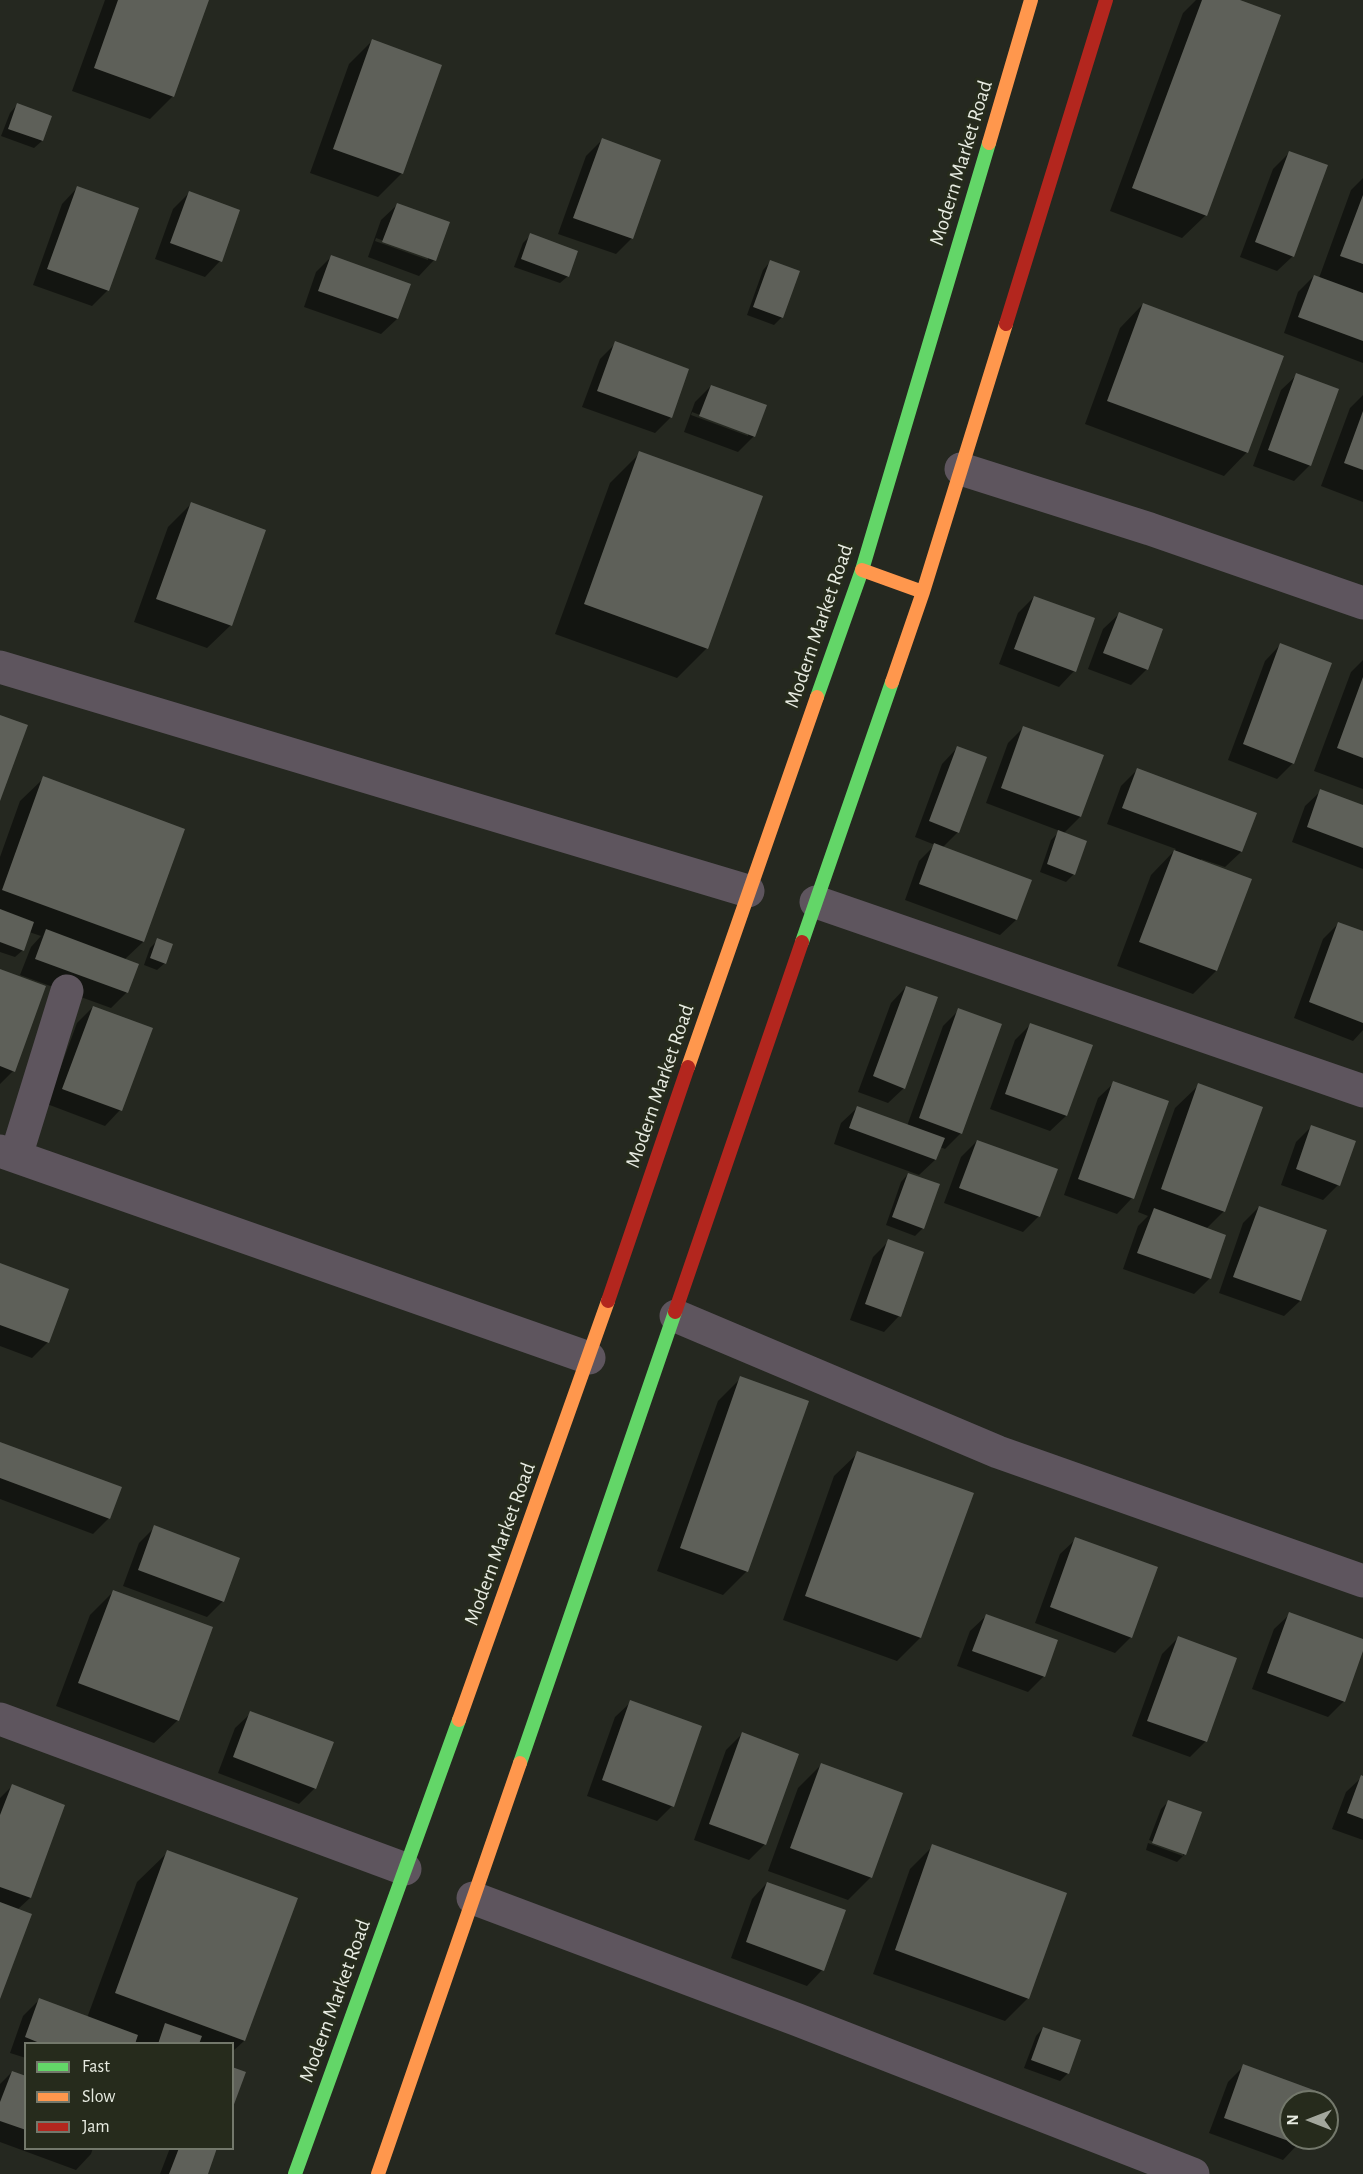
<!DOCTYPE html>
<html>
<head>
<meta charset="utf-8">
<style>
  body { margin:0 }
  #map { position:relative; width:1363px; height:2174px; overflow:hidden; background:#252820; font-family:"Alegreya Sans",sans-serif }
  canvas { display:block }
  .legend { position:absolute; left:24px; top:2042px; width:210px; height:108px; box-sizing:border-box; background:#262b1c; border:2px solid #73786b; margin:0; padding:8px 10px; list-style:none; font-size:18px; color:#e7ebe1 }
  .legend li { display:flex; align-items:center; gap:12px; height:30px }
  .legend b { width:30px; border:2px solid #73786b }
  .north { position:absolute; left:1279px; top:2090px; width:60px; height:60px; box-sizing:border-box; background:#262b1c; border:2px solid #73786b; border-radius:50%; rotate:270deg; font-size:16px; font-weight:700; line-height:24px; text-align:center; color:#e7ebe1 }
  .north::after { content:''; display:block; margin:auto; width:21px; height:27px; background:#a3a79d; clip-path:polygon(50% 0,100% 100%,50% 72%,0 100%) }
</style>
</head>
<body>
<div id="map">
<canvas width="1363" height="2174"></canvas>
<ul class="legend">
<li><b style="height:8px;background:#63d668"></b>Fast</li>
<li><b style="height:8px;background:#ff974d"></b>Slow</li>
<li><b style="height:8px;background:#b3261e"></b>Jam</li>
</ul>
<div class="north">N</div>
</div>
<script>
const c = document.querySelector('canvas').getContext('2d');
c.lineJoin = 'round';
function paint(path, color) { c.fillStyle = color; c.fill(path, 'evenodd'); }
const toPath = rows => new Path2D(rows.map(r => 'M' + r).join(''));
function strokePath(path, color, width, dash) { c.strokeStyle = color; c.lineWidth = width; c.lineCap = dash ? 'butt' : 'round'; c.setLineDash(dash || []); c.stroke(path); }
function drawText(font, color, halo, rows, align = 'center') {
  c.font = font + ' "Alegreya Sans",sans-serif'; c.lineWidth = 6; c.setLineDash([]); c.textBaseline = 'middle'; c.strokeStyle = halo; c.fillStyle = color; for (const [text, x, y, turn = 0] of rows) {
    c.save(); c.translate(x, y); c.rotate((+turn || 0) * Math.PI / 180); c.textAlign = isNaN(turn) ? turn : align; if (halo) c.strokeText(text, 0, 0); c.fillText(text, 0, 0); c.restore();
  }
}
const shadow = toPath([
  [105,0,208,0,173,96,150,119,72,91],
  [1196,0,1235,0,1206,215,1182,238,1110,211,1183,13],
  [372,41,440,66,401,174,378,197,310,173,349,64],
  [17,105,42,141,34,148,1,136,10,113],
  [602,140,632,238,616,254,558,234,586,156],
  [1289,153,1293,256,1277,271,1240,257,1273,169],
  [1363,178,1363,363,1284,333,1298,292,1314,276,1319,278,1351,190],
  [77,188,108,290,92,306,33,285,62,204],
  [189,193,220,261,205,277,155,259,173,209],
  [397,205,434,260,419,276,368,257,381,220],
  [376,238,428,257,428,260,375,241],
  [531,235,568,276,560,283,514,267,523,243],
  [332,256,397,319,381,334,304,307,316,272],
  [770,262,782,317,774,325,747,315,763,270],
  [1143,304,1247,452,1224,476,1085,424,1120,328],
  [616,343,687,369,670,418,655,433,582,407,600,359],
  [1297,375,1310,465,1294,481,1253,466,1281,390],
  [711,386,754,436,738,452,684,432,695,402],
  [692,412,748,433,748,436,691,415],
  [1363,395,1363,502,1321,486,1350,408],
  [640,453,707,648,677,678,555,634,610,483],
  [191,504,231,625,207,648,134,622,168,527],
  [1034,597,1074,671,1059,687,999,664,1018,613],
  [1119,614,1147,669,1131,685,1088,669,1103,629],
  [1280,645,1293,763,1277,779,1228,760,1265,661],
  [1363,660,1363,789,1314,771,1351,672],
  [1024,727,1102,756,1080,817,1063,834,1074,874,1066,882,1040,872,1051,840,1060,831,986,803,1008,743],
  [957,748,958,832,942,848,1016,920,1000,935,905,900,919,861,935,845,915,837,942,764],
  [1137,770,1255,814,1241,852,1225,867,1201,859,1200,861,1250,880,1216,971,1193,994,1117,966,1151,875,1176,849,1107,824,1121,786],
  [44,778,183,830,143,942,124,960,137,965,126,993,111,1008,20,975,31,947,41,936,29,932,23,950,15,957,0,952,0,857,20,801],
  [1321,791,1363,807,1363,869,1292,842,1305,806],
  [1339,923,1363,933,1363,1030,1353,1041,1294,1018,1323,939],
  [158,940,165,963,157,970,144,965,150,948],
  [0,971,13,1071,0,1084],
  [906,987,904,1088,888,1103,858,1092,891,1003],
  [93,1007,120,1110,105,1126,47,1104,77,1023],
  [959,1010,961,1133,945,1149,940,1147,935,1160,919,1175,834,1144,841,1123,857,1108,907,1126,943,1026],
  [1031,1024,1066,1116,1050,1131,990,1109,1015,1040],
  [1114,1083,1132,1198,1117,1214,1064,1195,1098,1098],
  [1199,1085,1224,1211,1206,1229,1224,1236,1209,1279,1194,1294,1123,1269,1138,1226,1148,1216,1138,1212,1175,1108],
  [1312,1126,1338,1185,1323,1200,1281,1185,1296,1142],
  [977,1141,1039,1216,1023,1232,944,1203,961,1157],
  [908,1174,923,1228,915,1236,886,1225,901,1182],
  [1259,1207,1325,1231,1300,1301,1284,1316,1219,1293,1243,1223],
  [889,1241,899,1316,884,1332,850,1320,873,1257],
  [0,1265,48,1342,32,1358,0,1346],
  [741,1378,807,1402,746,1572,723,1595,657,1571,718,1401],
  [0,1443,109,1518,93,1534,0,1499],
  [858,1453,920,1638,897,1661,783,1620,834,1476],
  [155,1527,223,1601,207,1617,123,1586,139,1543],
  [1076,1539,1131,1637,1115,1653,1035,1623,1060,1554],
  [113,1592,178,1720,154,1743,56,1706,90,1615],
  [1290,1614,1363,1640,1363,1647,1344,1701,1328,1717,1252,1689,1274,1629],
  [986,1616,1044,1676,1028,1692,957,1666,970,1631],
  [1178,1638,1206,1741,1190,1757,1132,1736,1162,1654],
  [631,1702,672,1806,657,1821,587,1796,615,1717],
  [251,1713,315,1788,299,1804,218,1773,235,1728],
  [742,1734,797,1754,764,1845,749,1860,694,1840,726,1750],
  [821,1765,871,1877,848,1900,768,1871,798,1788],
  [1362,1777,1363,1777,1363,1840,1332,1829,1346,1792],
  [12,1786,63,1806,30,1898,17,1910,0,1995,0,1798],
  [1168,1802,1185,1854,1177,1862,1146,1850,1148,1843,1183,1856,1183,1852,1149,1840,1161,1809],
  [933,1846,1028,1998,1005,2021,873,1974,910,1869],
  [168,1852,296,1899,244,2041,232,2052,232,2044,141,2044,134,2041,133,2044,26,2044,26,2058,10,2053,23,2016,39,2000,87,2018,137,1882],
  [767,1883,822,1970,807,1986,731,1958,752,1899],
  [1043,2028,1079,2041,1067,2074,1060,2081,1024,2068,1036,2036],
  [1244,2066,1314,2102,1291,2102,1291,2138,1300,2138,1298,2144,1283,2160,1209,2133,1228,2082],
  [12,2072,26,2077,26,2148,93,2148,91,2154,76,2170,0,2142,0,2084],
  [170,2148,216,2148,206,2174,160,2174]
]);
const building = toPath([
  [118,0,209,0,174,97,94,68],
  [1202,0,1240,0,1281,15,1207,216,1132,188],
  [372,39,442,65,403,174,333,149],
  [17,103,52,116,43,141,8,129],
  [602,138,661,160,633,239,573,218],
  [1289,151,1328,165,1294,257,1255,242],
  [77,186,139,208,109,291,47,269],
  [189,191,240,210,222,262,170,243],
  [1363,195,1363,264,1340,256],
  [397,203,450,222,436,261,382,242],
  [530,233,578,251,569,277,521,259],
  [331,255,411,284,398,319,318,291],
  [770,260,800,271,783,318,753,307],
  [1314,275,1363,293,1363,341,1298,317],
  [1143,303,1284,356,1248,453,1107,401],
  [615,341,689,369,672,418,597,391],
  [1296,373,1339,389,1311,466,1268,450],
  [711,385,767,405,755,437,699,416],
  [1363,411,1363,470,1344,463],
  [639,451,763,496,708,649,584,604],
  [191,502,266,530,232,626,156,599],
  [1034,596,1095,618,1076,672,1014,649],
  [1119,612,1163,629,1148,670,1103,653],
  [1280,643,1332,663,1294,764,1243,744],
  [1363,677,1363,758,1337,748],
  [0,715,28,725,0,801],
  [1023,726,1104,755,1081,817,1001,788],
  [957,746,987,757,959,833,929,821],
  [1137,768,1257,813,1242,852,1122,808],
  [43,776,185,829,144,942,2,890],
  [1320,789,1363,805,1363,848,1307,827],
  [1058,830,1087,841,1075,875,1047,864],
  [934,843,1032,880,1017,920,919,884],
  [1174,850,1252,879,1217,971,1139,942],
  [0,909,34,922,24,951,0,942],
  [1338,922,1363,931,1363,1023,1309,1002],
  [46,929,139,964,128,993,35,959],
  [157,938,173,944,166,964,150,958],
  [0,969,46,986,15,1072,0,1066],
  [906,986,938,997,905,1089,873,1076],
  [93,1006,153,1028,122,1111,62,1089],
  [958,1008,1002,1024,962,1134,919,1118],
  [1030,1023,1093,1045,1067,1116,1005,1094],
  [1113,1081,1169,1101,1134,1199,1078,1179],
  [1198,1083,1263,1107,1225,1212,1161,1189],
  [857,1106,945,1138,936,1160,849,1128],
  [1311,1125,1356,1141,1340,1186,1296,1169],
  [977,1140,1058,1169,1040,1217,959,1188],
  [908,1173,940,1184,924,1229,892,1217],
  [1259,1206,1327,1230,1301,1301,1233,1277],
  [1154,1208,1226,1235,1211,1279,1137,1253],
  [888,1239,924,1252,901,1317,865,1304],
  [0,1263,69,1289,49,1343,0,1325],
  [740,1376,809,1401,748,1572,680,1548],
  [0,1442,122,1487,110,1519,0,1478],
  [857,1451,974,1493,921,1638,805,1596],
  [154,1525,240,1558,224,1602,138,1570],
  [1075,1537,1158,1567,1132,1638,1050,1607],
  [113,1590,213,1627,179,1721,78,1683],
  [1289,1612,1363,1639,1363,1651,1345,1702,1267,1673],
  [986,1614,1058,1640,1045,1677,972,1651],
  [1178,1636,1237,1658,1207,1742,1147,1721],
  [630,1700,702,1726,674,1807,602,1780],
  [250,1711,334,1742,316,1789,233,1757],
  [742,1732,799,1754,766,1845,709,1824],
  [821,1763,903,1793,872,1878,790,1848],
  [1361,1775,1363,1776,1363,1819,1347,1813],
  [12,1784,65,1805,31,1898,0,1887,0,1815],
  [1168,1800,1202,1812,1186,1855,1152,1843],
  [932,1844,1067,1893,1029,1999,895,1950],
  [167,1850,298,1898,245,2041,115,1993],
  [767,1882,846,1910,824,1971,746,1942],
  [0,1902,32,1914,0,1999],
  [39,1998,138,2035,135,2044,42,2044,25,2037],
  [165,2023,202,2036,199,2044,158,2044],
  [1043,2027,1081,2040,1069,2074,1031,2060],
  [1243,2064,1319,2092,1315,2102,1291,2102,1291,2138,1302,2138,1300,2145,1224,2118],
  [232,2067,246,2072,233,2107,232,2107],
  [12,2071,26,2076,26,2130,0,2121,0,2102],
  [179,2148,217,2148,208,2174,169,2174]
]);
const street = toPath([
  [961,469,1150,529,1363,603],
  [0,667,748,891],
  [816,902,1363,1091],
  [0,1151,589,1358],
  [16,1156,67,991],
  [676,1316,998,1452,1363,1581],
  [0,1719,405,1869],
  [473,1898,798,2020,1193,2174]
]);
const fast = toPath([
  [817,697,862,570,989,143],
  [802,942,892,682],
  [520,1763,675,1312],
  [295,2174,459,1720]
]);
const slow = toPath([
  [989,143,1031,0],
  [862,570,923,592],
  [892,682,923,592,1006,324],
  [688,1067,817,697],
  [459,1720,608,1301],
  [378,2174,520,1763]
]);
const jam = toPath([
  [1006,324,1106,0],
  [608,1301,688,1067],
  [675,1312,802,942]
]);
const streetNames = [
  ["Modern Market Road",961,163,-73],
  ["Modern Market Road",819,626,-71],
  ["Modern Market Road",660,1086,-71],
  ["Modern Market Road",500,1544,-70],
  ["Modern Market Road",335,2001,-70]
];
paint(shadow, '#0007');
paint(building, '#5e6059');
strokePath(street, '#5e555e', 33);
strokePath(fast, '#63d668', 14);
strokePath(slow, '#ff974d', 14);
strokePath(jam, '#b3261e', 14);
drawText('21px', '#e7ebe1', '#262b1c', streetNames);
</script>
</body>
</html>
